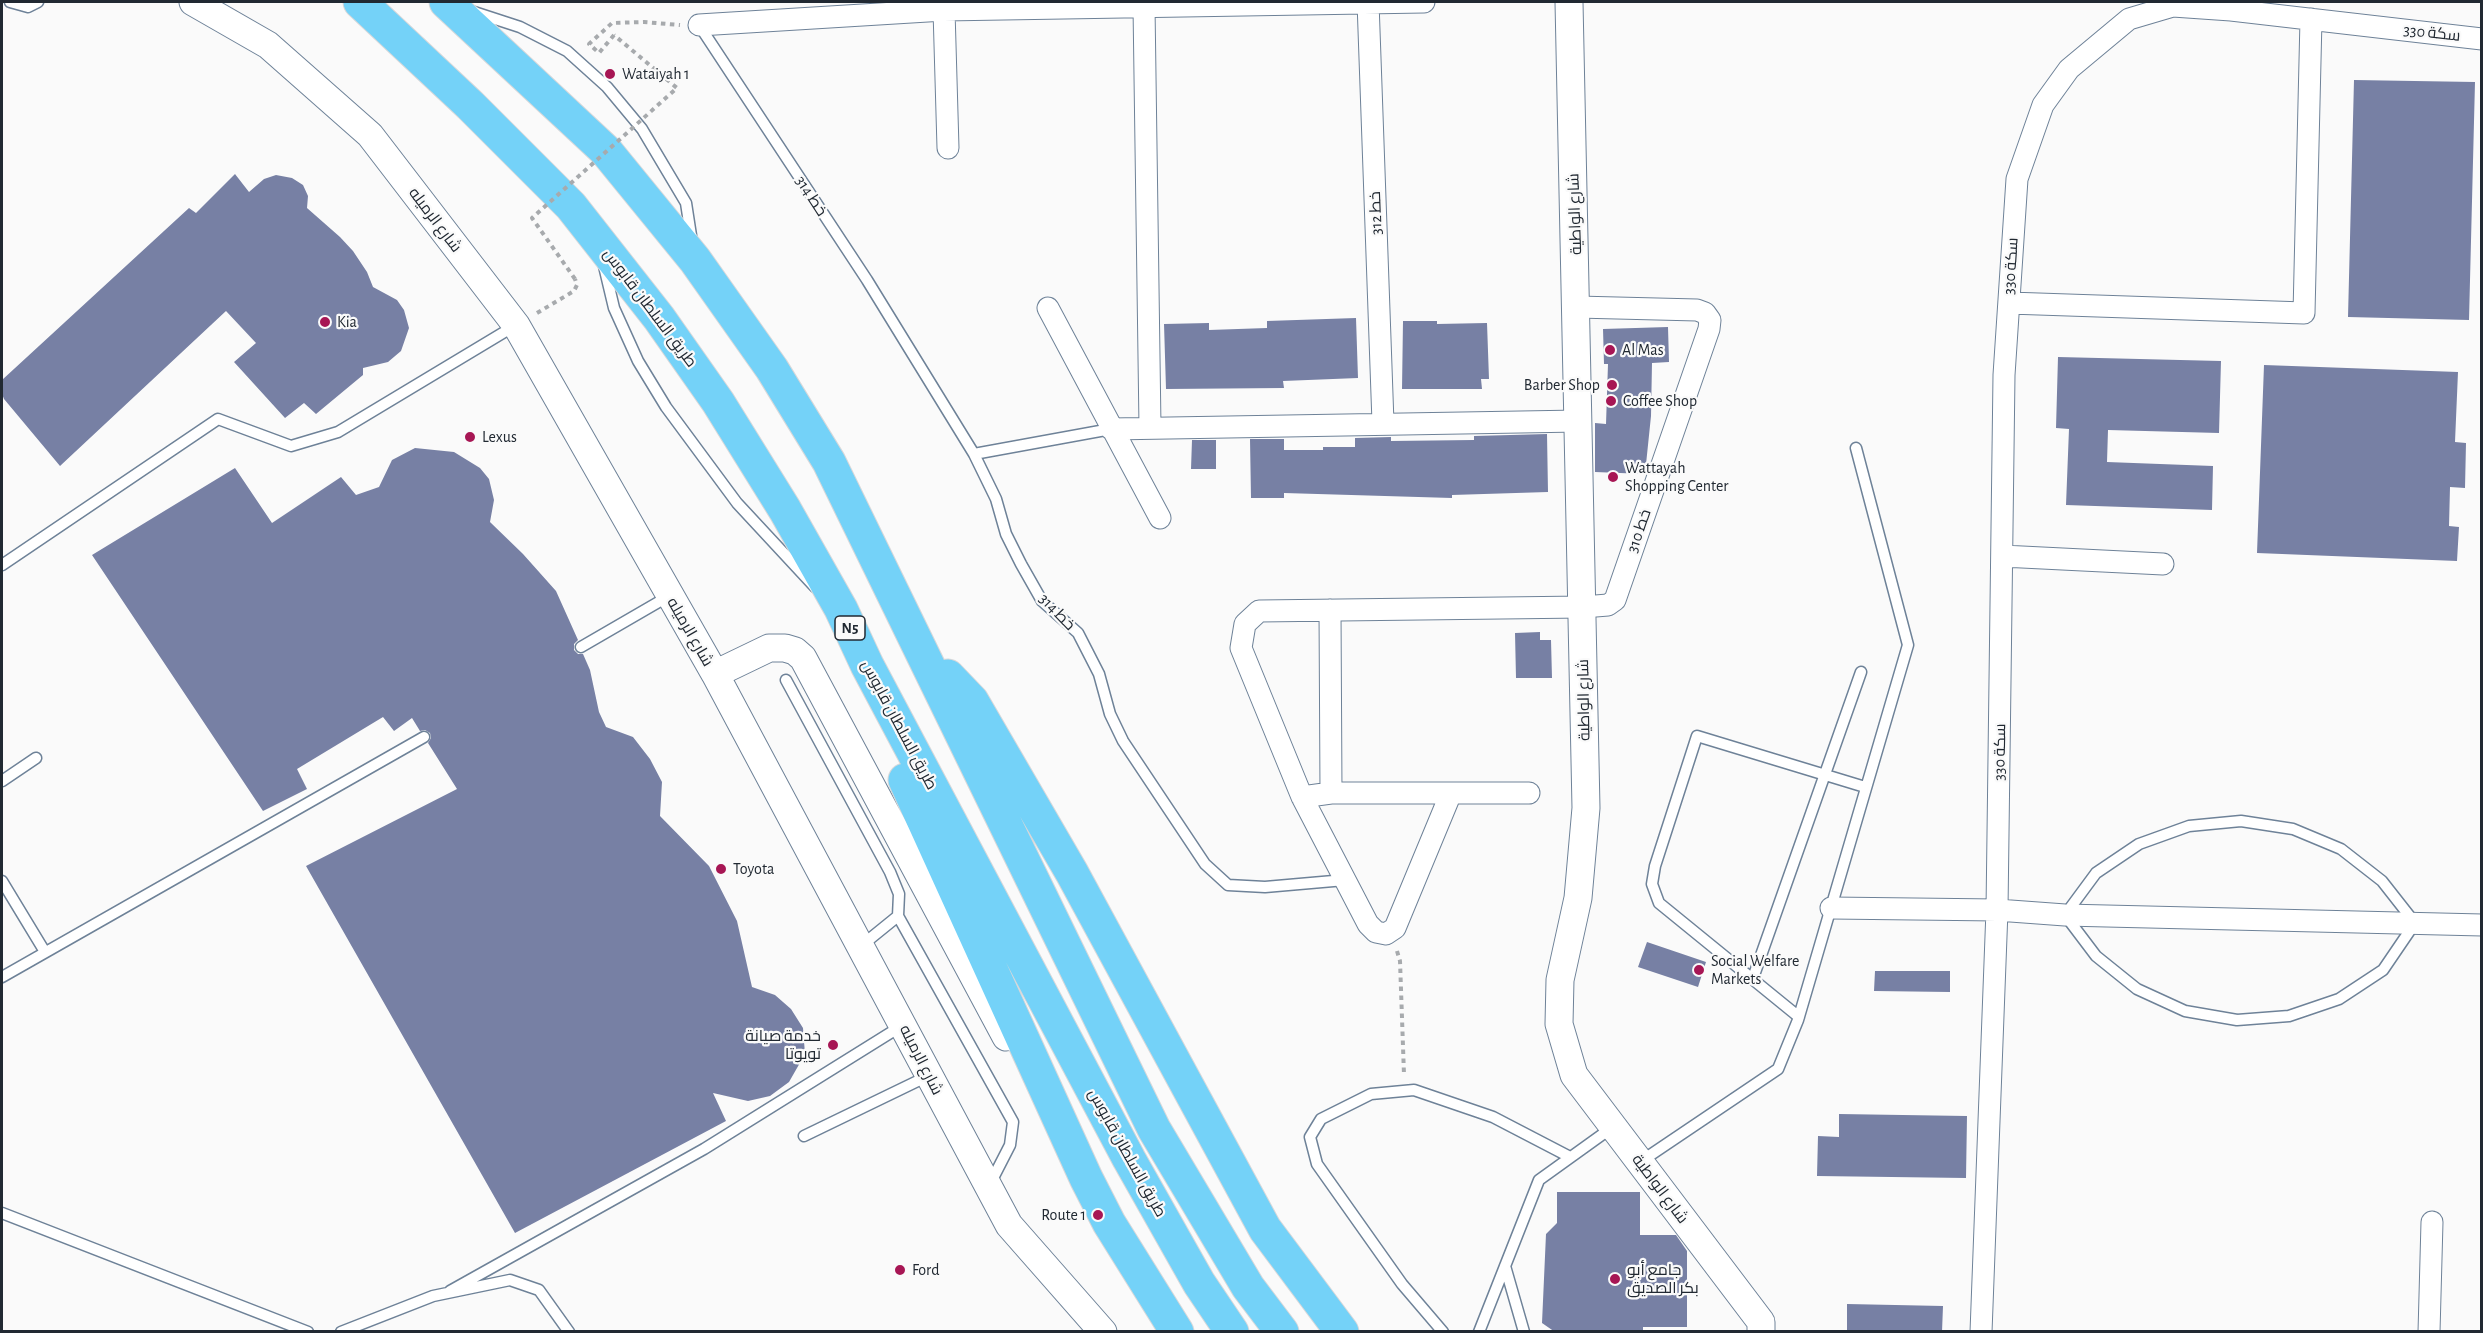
<!DOCTYPE html>
<html>
<head>
<meta charset="utf-8">
<style>
  body { margin:0 }
  #map { position:relative; width:2483px; height:1333px; overflow:hidden; background:#fafafa; font-family:"Alegreya Sans",sans-serif }
  canvas { display:block }
  .frame { position:absolute; inset:0; border:3px solid #212932; pointer-events:none }
</style>
</head>
<body>
<div id="map">
<canvas width="2483" height="1333"></canvas>
<div class="frame"></div>
</div>
<script>
const c = document.querySelector('canvas').getContext('2d');
c.lineJoin = 'round';
function paint(path, color) { c.fillStyle = color; c.fill(path, 'evenodd'); }
const toPath = rows => new Path2D(rows.map(r => 'M' + r).join(''));
function strokePath(path, color, width, dash) { c.strokeStyle = color; c.lineWidth = width; c.lineCap = dash ? 'butt' : 'round'; c.setLineDash(dash || []); c.stroke(path); }
function drawText(font, color, halo, rows, align = 'center') {
  c.font = font + ' "Alegreya Sans",Cairo,sans-serif'; c.lineWidth = 4.5; c.setLineDash([]); c.textBaseline = 'middle'; c.strokeStyle = halo; c.fillStyle = color; for (const [text, x, y, turn = 0] of rows) {
    c.save(); c.translate(x, y); c.rotate((+turn || 0) * Math.PI / 180); c.textAlign = isNaN(turn) ? turn : align; if (halo) c.strokeText(text, 0, 0); c.fillText(text, 0, 0); c.restore();
  }
}
const building = toPath([
  [2354,80,2475,82,2469,320,2348,317],
  [235,174,249,192,264,179,276,175,292,178,303,185,308,196,307,208,340,237,353,251,367,272,373,287,397,300,404,310,409,328,401,351,388,362,363,368,363,375,316,414,304,403,285,418,234,362,256,343,226,311,60,466,4,399,2,394,2,380,189,208,196,213],
  [1356,318,1358,378,1283,381,1284,388,1166,389,1164,324,1209,323,1209,330,1267,328,1267,321],
  [1403,321,1437,321,1437,324,1487,323,1489,379,1481,379,1482,389,1402,389],
  [1668,327,1669,362,1652,363,1651,416,1645,474,1595,472,1595,423,1606,424,1608,364,1604,364,1603,329],
  [2058,357,2221,361,2219,433,2108,430,2107,462,2213,466,2212,510,2066,505,2069,429,2056,428],
  [2264,365,2458,372,2455,442,2466,443,2465,488,2450,487,2449,526,2459,527,2457,561,2257,553],
  [1547,434,1548,492,1452,495,1452,498,1284,493,1284,498,1251,498,1250,439,1284,439,1284,450,1323,450,1323,447,1355,447,1355,438,1391,437,1391,441,1474,440,1474,436],
  [1192,440,1216,440,1216,469,1191,469],
  [415,448,454,452,480,468,489,479,494,500,490,522,523,554,556,591,578,640,574,644,574,650,578,654,583,654,590,670,599,712,606,727,633,737,650,759,662,782,660,816,709,866,737,921,752,987,775,995,791,1009,803,1028,805,1054,789,1082,770,1096,748,1101,713,1093,726,1121,515,1233,306,866,457,789,428,743,431,738,430,733,425,730,420,731,412,718,394,731,383,717,297,769,307,789,263,811,92,555,235,468,272,523,341,477,356,495,379,487,392,460],
  [1540,632,1540,640,1551,640,1552,678,1516,678,1515,633],
  [1647,942,1706,962,1698,987,1638,967],
  [1875,971,1950,971,1950,992,1874,991],
  [1839,1114,1967,1116,1966,1178,1817,1176,1818,1136,1839,1137],
  [1557,1192,1640,1192,1640,1235,1676,1235,1687,1251,1687,1327,1643,1327,1643,1332,1555,1332,1542,1323,1546,1234,1557,1223],
  [1847,1304,1943,1306,1942,1332,1847,1332]
]);
const path = toPath([
  [614,35,599,53,589,44,612,23,644,22,680,25],
  [537,313,574,291,577,285,575,279],
  [1397,951,1400,961,1404,1075]
]);
const service = toPath([
  [10,2,28,7,38,2],
  [474,12,520,27,567,51,607,87,642,129,686,203,692,242],
  [699,25,867,280,974,454,996,499,1006,534,1021,564,1042,601,1078,633,1099,674,1110,714,1123,741,1205,864,1228,885,1265,887,1345,880],
  [604,266,614,308,638,361,666,407,737,503,815,587],
  [974,454,1111,429],
  [2,565,218,419,291,446,338,432,516,325],
  [581,647,669,596],
  [786,680,890,872,899,894,898,916],
  [2,781,36,758],
  [2241,821,2293,829,2341,849,2382,881,2415,923,2383,970,2339,999,2289,1016,2237,1020,2185,1011,2137,989,2096,956,2065,915,2096,873,2139,844,2189,826,2241,821],
  [2,881,45,952],
  [861,946,898,916,1013,1122,1010,1145,990,1184],
  [2,977,424,737],
  [1753,978,1861,672],
  [1799,1017,1659,903,1652,884,1655,866,1697,736,1865,787],
  [804,1136,928,1076],
  [1640,1162,1778,1069,1798,1020,1908,645,1856,448],
  [2,1213,308,1332],
  [1505,1266,1524,1332],
  [450,1291,704,1149,903,1025],
  [341,1332,433,1296,510,1280,539,1290,569,1332],
  [1443,1332,1402,1284,1317,1164,1310,1137,1321,1119,1371,1094,1414,1090,1493,1117,1570,1157],
  [1479,1332,1539,1180,1603,1134,1614,1133]
]);
const minor = toPath([
  [1368,2,1383,423],
  [1144,6,1150,427],
  [944,10,948,148],
  [699,25,944,10,1424,2],
  [2009,303,2304,313,2311,19],
  [1048,308,1160,518],
  [1111,429,1579,421],
  [2002,556,2163,564],
  [1330,610,1331,793],
  [1451,793,1395,928,1386,934,1376,932,1368,924,1302,797,1241,648,1245,624,1259,611,1583,607,1608,605,1615,600,1709,329,1710,320,1705,313,1697,310,1577,307],
  [1302,797,1331,793,1529,793],
  [1831,908,1997,910,2065,915,2482,925],
  [1981,1332,1997,910,2004,375,2017,179,2043,105,2069,69,2129,19,2173,6,2231,10,2482,39],
  [2429,1332,2432,1222]
]);
const tertiary = toPath([
  [193,2,268,45,370,135,516,325,715,674,1009,1225,1103,1332],
  [1569,2,1586,808,1578,898,1560,980,1559,1024,1574,1075,1761,1322,1761,1332],
  [715,674,769,648,785,648,795,651,803,658,1006,1037]
]);
const trunk = toPath([
  [360,2,470,105,571,206,659,318,718,402,785,510,841,609,867,665,1129,1159,1199,1283,1232,1332],
  [446,2,606,151,695,260,772,369,829,462,1154,1129,1248,1287,1282,1332],
  [948,676,972,701,1072,873,1265,1229,1342,1332],
  [905,780,1086,1178,1109,1223,1177,1332]
]);
const pathBridge = toPath([
  [575,279,532,218,677,88,614,35]
]);
const markers = [
  [610,74,6,"#a71654"],
  [325,322,6,"#a71654"],
  [1610,350,6,"#a71654"],
  [1612,385,6,"#a71654"],
  [1611,401,6,"#a71654"],
  [470,437,6,"#a71654"],
  [1613,477,6,"#a71654"],
  [721,869,6,"#a71654"],
  [1699,970,6,"#a71654"],
  [833,1045,6,"#a71654"],
  [1098,1215,6,"#a71654"],
  [900,1270,6,"#a71654"],
  [1615,1279,6,"#a71654"]
];
const shields = [
  [850,628,30]
];
const shieldNames = [
  ["N5",850,628]
];
const streetNames = [
  ["سكة 330",2432,33,6],
  ["خط 314",811,196,57],
  ["خط 312",1376,213,-92],
  ["شارع الواطية",1575,214,-92],
  ["شارع الرميله",435,220,53],
  ["سكة 330",2011,266,-86],
  ["طريق السلطان قابوس",650,308,53],
  ["خط 310",1639,531,-71],
  ["خط 314",1057,612,46],
  ["شارع الرميله",690,632,60],
  ["شارع الواطية",1584,700,-91],
  ["طريق السلطان قابوس",899,725,62],
  ["سكة 330",2000,752,-89],
  ["شارع الرميله",921,1060,63],
  ["طريق السلطان قابوس",1127,1153,61],
  ["شارع الواطية",1660,1189,53]
];
const poiNames = [
  ["Wataiyah 1",622,74],
  ["Kia",337,322],
  ["Al Mas",1622,350],
  ["Barber Shop",1600,385,"right"],
  ["Coffee Shop",1623,401],
  ["Lexus",482,437],
  ["Wattayah",1625,468],
  ["Shopping Center",1625,486],
  ["Toyota",733,869],
  ["Social Welfare",1711,961],
  ["Markets",1711,979],
  ["خدمة صيانة",821,1036,"right"],
  ["تويوتا",821,1054,"right"],
  ["Route 1",1086,1215,"right"],
  ["Ford",912,1270],
  ["جامع أبو",1627,1270],
  ["بكر الصديق",1627,1288]
];
paint(building, '#7780a4');
strokePath(service, '#6e8298', 13);
strokePath(minor, '#6e8298', 23);
strokePath(tertiary, '#6e8298', 29);
strokePath(trunk, '#d7d8da', 35);
strokePath(path, '#a7aaad', 4, [4.5, 4.5]);
strokePath(service, '#fff', 10);
strokePath(minor, '#fff', 21);
strokePath(tertiary, '#fff', 27);
strokePath(trunk, '#74d2f8', 33);
strokePath(pathBridge, '#a7aaad', 4, [4.5, 4.5]);
for (const [x, y, r, color] of markers) { const dot = new Path2D(); dot.arc(x, y, r, 0, 2 * Math.PI); c.fillStyle = color; c.fill(dot); strokePath(dot, '#fafafa', 2); }
for (const [x, y, w] of shields) { const box = new Path2D(); box.roundRect(x - w / 2, y - 12, w, 24, 4.5); c.fillStyle = '#fafafa'; c.fill(box); strokePath(box, '#212932', 1.5); }
drawText('bold 15px', '#212932', null, shieldNames);
drawText('16px', '#212932', '#fafafa', streetNames);
drawText('16px', '#212932', '#fafafa', poiNames, 'left');
</script>
</body>
</html>
